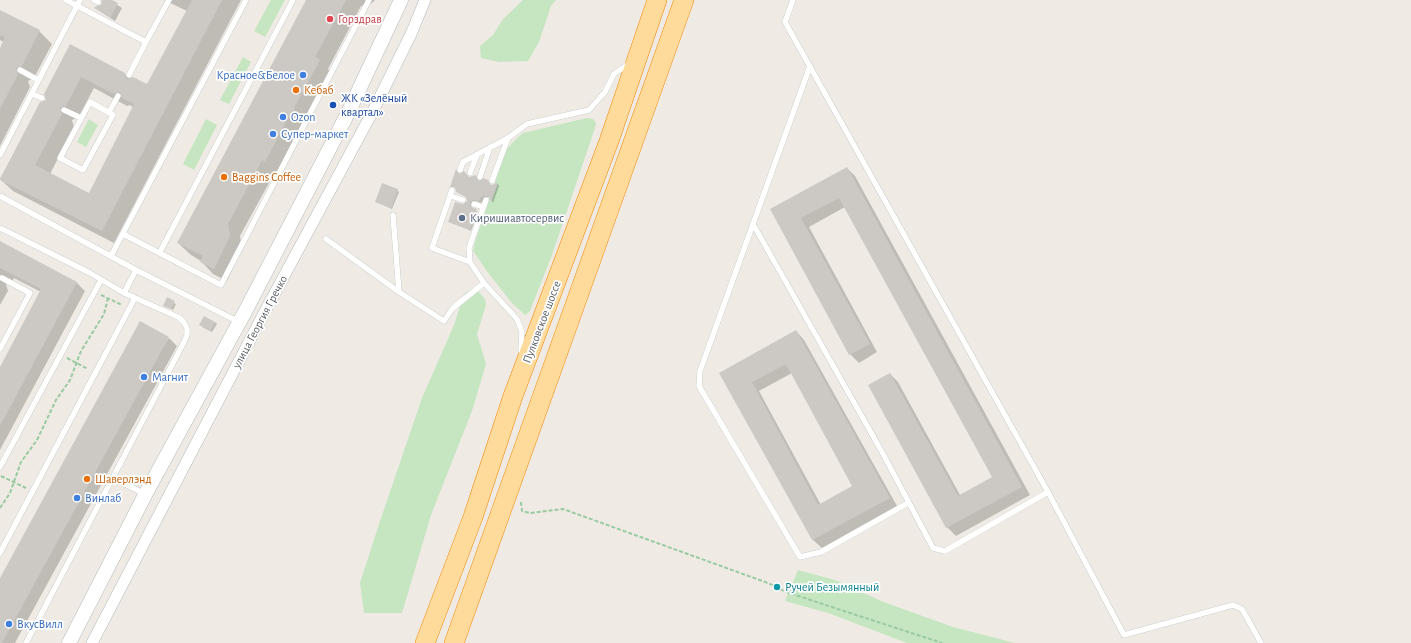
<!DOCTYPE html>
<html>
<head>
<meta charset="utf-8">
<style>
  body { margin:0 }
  canvas { display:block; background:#efebe4 }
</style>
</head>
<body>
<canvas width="1411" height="643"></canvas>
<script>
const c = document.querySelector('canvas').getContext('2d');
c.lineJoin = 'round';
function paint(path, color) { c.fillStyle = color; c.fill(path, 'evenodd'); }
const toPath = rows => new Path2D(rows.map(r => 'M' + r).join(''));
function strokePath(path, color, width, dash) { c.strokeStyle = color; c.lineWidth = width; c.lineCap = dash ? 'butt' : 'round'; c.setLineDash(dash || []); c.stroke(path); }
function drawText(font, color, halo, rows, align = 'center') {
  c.font = font + ' "Alegreya Sans",sans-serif'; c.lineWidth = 3.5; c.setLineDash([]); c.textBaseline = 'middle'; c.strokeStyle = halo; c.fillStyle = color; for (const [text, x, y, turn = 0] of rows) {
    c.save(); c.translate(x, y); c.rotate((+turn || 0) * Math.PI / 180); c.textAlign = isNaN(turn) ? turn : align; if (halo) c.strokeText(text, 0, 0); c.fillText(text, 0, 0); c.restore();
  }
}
const green = toPath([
  [271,0,285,0,265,37,254,31],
  [523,0,556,0,551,6,539,42,528,61,499,62,481,58,480,46,493,35,503,19],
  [243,57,251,62,229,104,220,100],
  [587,118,593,119,596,123,595,128,552,255,530,311,525,315,511,302,489,274,473,251,475,242,506,150,516,139,523,133],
  [89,119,98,125,86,147,77,142],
  [206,119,217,125,194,170,183,164],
  [472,289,477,290,485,299,486,305,477,334,486,364,472,411,431,515,402,613,364,613,360,583,380,521,422,398,454,325,464,294],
  [798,570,835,580,881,601,953,627,1015,643,907,643,828,613,785,601]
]);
const shadow = toPath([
  [102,0,110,0,122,8,115,21,95,8,102,5],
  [164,0,241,0,114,243,13,191,0,179,40,103,47,101,70,45,125,74,130,79,147,85,187,11],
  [94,88,127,106,130,105,134,108,89,194,50,174,74,127,72,120,78,118],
  [307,0,375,0,372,3,361,6,328,69,331,73,278,173,275,172,240,236,242,249,227,281,213,274,201,261,191,255,178,243],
  [0,11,39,31,52,44,34,78,28,81,30,87,0,146,0,50,4,42,0,40],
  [847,168,855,176,1030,495,956,536,947,527,890,374,898,382,960,495,993,478,845,207,809,227,877,352,859,363,850,354,771,209],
  [456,170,459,175,469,178,476,176,479,182,487,180,491,186,498,184,499,186,493,203,490,197,487,197,481,203,476,201,471,204,472,209,478,212,471,231,450,222,468,201,467,198,456,188,451,186],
  [397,190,399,192,392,209,376,202],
  [0,242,76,282,85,291,0,450,0,369,41,292,14,278,12,282,6,284,8,291,0,305],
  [167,299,176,304,173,310,164,305],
  [215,322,217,324,212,332,202,327],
  [796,331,804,340,897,506,822,548,813,540,720,373],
  [792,373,854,487,821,505,759,391],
  [169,338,177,346,15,643,0,643,0,580]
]);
const building = toPath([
  [102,0,112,0,118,3,111,17,94,8,96,6,101,5],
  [192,0,222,0,102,231,0,180,40,102,46,100,44,94,70,44,125,73,125,77,127,79,133,77,147,84],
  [81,77,114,94,120,92,122,98,134,104,89,193,35,165,62,114,60,108,66,106],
  [306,0,346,0,315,57,320,60,295,106,294,112,289,116,265,162,262,160,228,224,230,236,214,269,200,262,203,256,177,243],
  [0,10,40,30,22,66,16,68,18,74,0,109,0,48,5,37,0,35],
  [847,167,1022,487,946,528,868,385,890,373,958,496,992,477,839,198,801,218,870,344,849,355,770,209],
  [456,169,459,174,464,171,469,177,476,175,478,181,484,178,488,180,491,185,498,183,491,202,489,197,486,196,480,198,479,201,474,200,470,202,471,207,477,209,470,230,448,222,455,202,463,204,467,201,466,197,456,192,455,187,450,187],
  [382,183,398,189,391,208,375,202],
  [0,241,77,282,0,426,0,367,41,289,0,268],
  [167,297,175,301,171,309,163,306],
  [204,316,215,322,210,331,199,325],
  [140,321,169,337,2,643,0,643,0,578],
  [796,330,890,498,812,540,719,373],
  [786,364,852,486,818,505,752,382]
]);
const path = toPath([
  [101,295,122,305],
  [67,358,88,369],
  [1,476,26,488],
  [521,502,522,511,530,513,563,509,768,583,786,592,942,643],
  [0,508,10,493,21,462,37,440,56,400,70,380,81,351,104,314,108,298]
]);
const service = toPath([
  [66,0,146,42,129,75],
  [94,0,98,2],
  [793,0,785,22,1048,492,1124,635,1233,605,1242,609,1261,643],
  [146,42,169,0],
  [810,66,700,371,699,386,800,557,821,552,908,503],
  [20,70,38,80],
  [32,94,42,98],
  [90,102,113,115,83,170,60,158,90,102],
  [64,110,81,118],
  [109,112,118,96],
  [0,155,80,0],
  [460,170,463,162,508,138,527,124,589,110,605,92,614,74,630,63],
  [470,173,477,155],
  [480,177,490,147],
  [492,181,508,138],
  [452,190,432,248,470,262],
  [0,196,136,270,239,322],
  [451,196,463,200],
  [486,200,469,248,470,262,484,283,517,319,522,332,521,351],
  [474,204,483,207],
  [393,215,399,292],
  [753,224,882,452,933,548,945,551,1048,492],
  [0,228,90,273,124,293,178,317,183,321,187,328,187,335,184,342,26,643],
  [123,234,221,285,369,0],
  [326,239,399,292,444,321,453,308,484,283],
  [160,252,293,0],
  [111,256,246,0],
  [124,293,136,270],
  [0,349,30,293,2,278],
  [0,467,101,280],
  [113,478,145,494],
  [0,553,135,298]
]);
const minor = toPath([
  [92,643,262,317,373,111,411,34,425,0]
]);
const tertiary = toPath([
  [69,643,145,495,247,308,349,111,401,0]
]);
const trunk = toPath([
  [425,643,473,517,513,396,609,141,657,0],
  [454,643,684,0]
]);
const markers = [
  [330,19,4,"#e0444e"],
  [303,75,4,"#3f7fe0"],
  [296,90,4,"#e8710a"],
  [333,105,4,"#1a4fb4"],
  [283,117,4,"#3f7fe0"],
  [273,134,4,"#3f7fe0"],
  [224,177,4,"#e8710a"],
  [462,218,4,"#5c6f8a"],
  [144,377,4,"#3f7fe0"],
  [87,479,4,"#e8710a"],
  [77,498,4,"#3f7fe0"],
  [777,587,4,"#0f9aa8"],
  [9,624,4,"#3f7fe0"]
];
const healthNames = [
  ["Горздрав",338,19]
];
const shopNames = [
  ["Красное&Белое",295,75,"right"],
  ["Ozon",291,117],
  ["Супер-маркет",281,134],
  ["Магнит",152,377],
  ["Винлаб",85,498],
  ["ВкусВилл",17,624]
];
const foodNames = [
  ["Кебаб",304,90],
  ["Baggins Coffee",232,177],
  ["Шаверлэнд",95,479]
];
const transitNames = [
  ["ЖК «Зелёный",341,98],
  ["квартал»",341,112]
];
const serviceNames = [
  ["Киришиавтосервис",470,218]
];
const streetNames = [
  ["улица Георгия Гречко",260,322,-62],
  ["Пулковское шоссе",542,322,-69]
];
const cultureNames = [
  ["Ручей Безымянный",785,587]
];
paint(green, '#c5e6c0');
paint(shadow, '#0003');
paint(building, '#ccc8c3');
strokePath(service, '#b4b8bb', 6);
strokePath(minor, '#b4b8bb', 12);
strokePath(tertiary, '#b4b8bb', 15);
strokePath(trunk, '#f38600', 20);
strokePath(path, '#9acaa2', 2, [4, 2]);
strokePath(service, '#fff', 5.5);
strokePath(minor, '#fff', 11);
strokePath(tertiary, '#fff', 14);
strokePath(trunk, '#fedb9b', 19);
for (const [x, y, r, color] of markers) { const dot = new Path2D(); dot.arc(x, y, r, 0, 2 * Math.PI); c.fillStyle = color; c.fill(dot); strokePath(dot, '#fff', 1.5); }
drawText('12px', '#be3a42', '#fff', healthNames, 'left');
drawText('12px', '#366cbe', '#fff', shopNames, 'left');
drawText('12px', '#c56008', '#fff', foodNames, 'left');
drawText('12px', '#164399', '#fff', transitNames, 'left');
drawText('12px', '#4e5e75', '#fff', serviceNames, 'left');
drawText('12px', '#5c6165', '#fff', streetNames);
drawText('12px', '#0d838f', '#fff', cultureNames, 'left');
</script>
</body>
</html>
